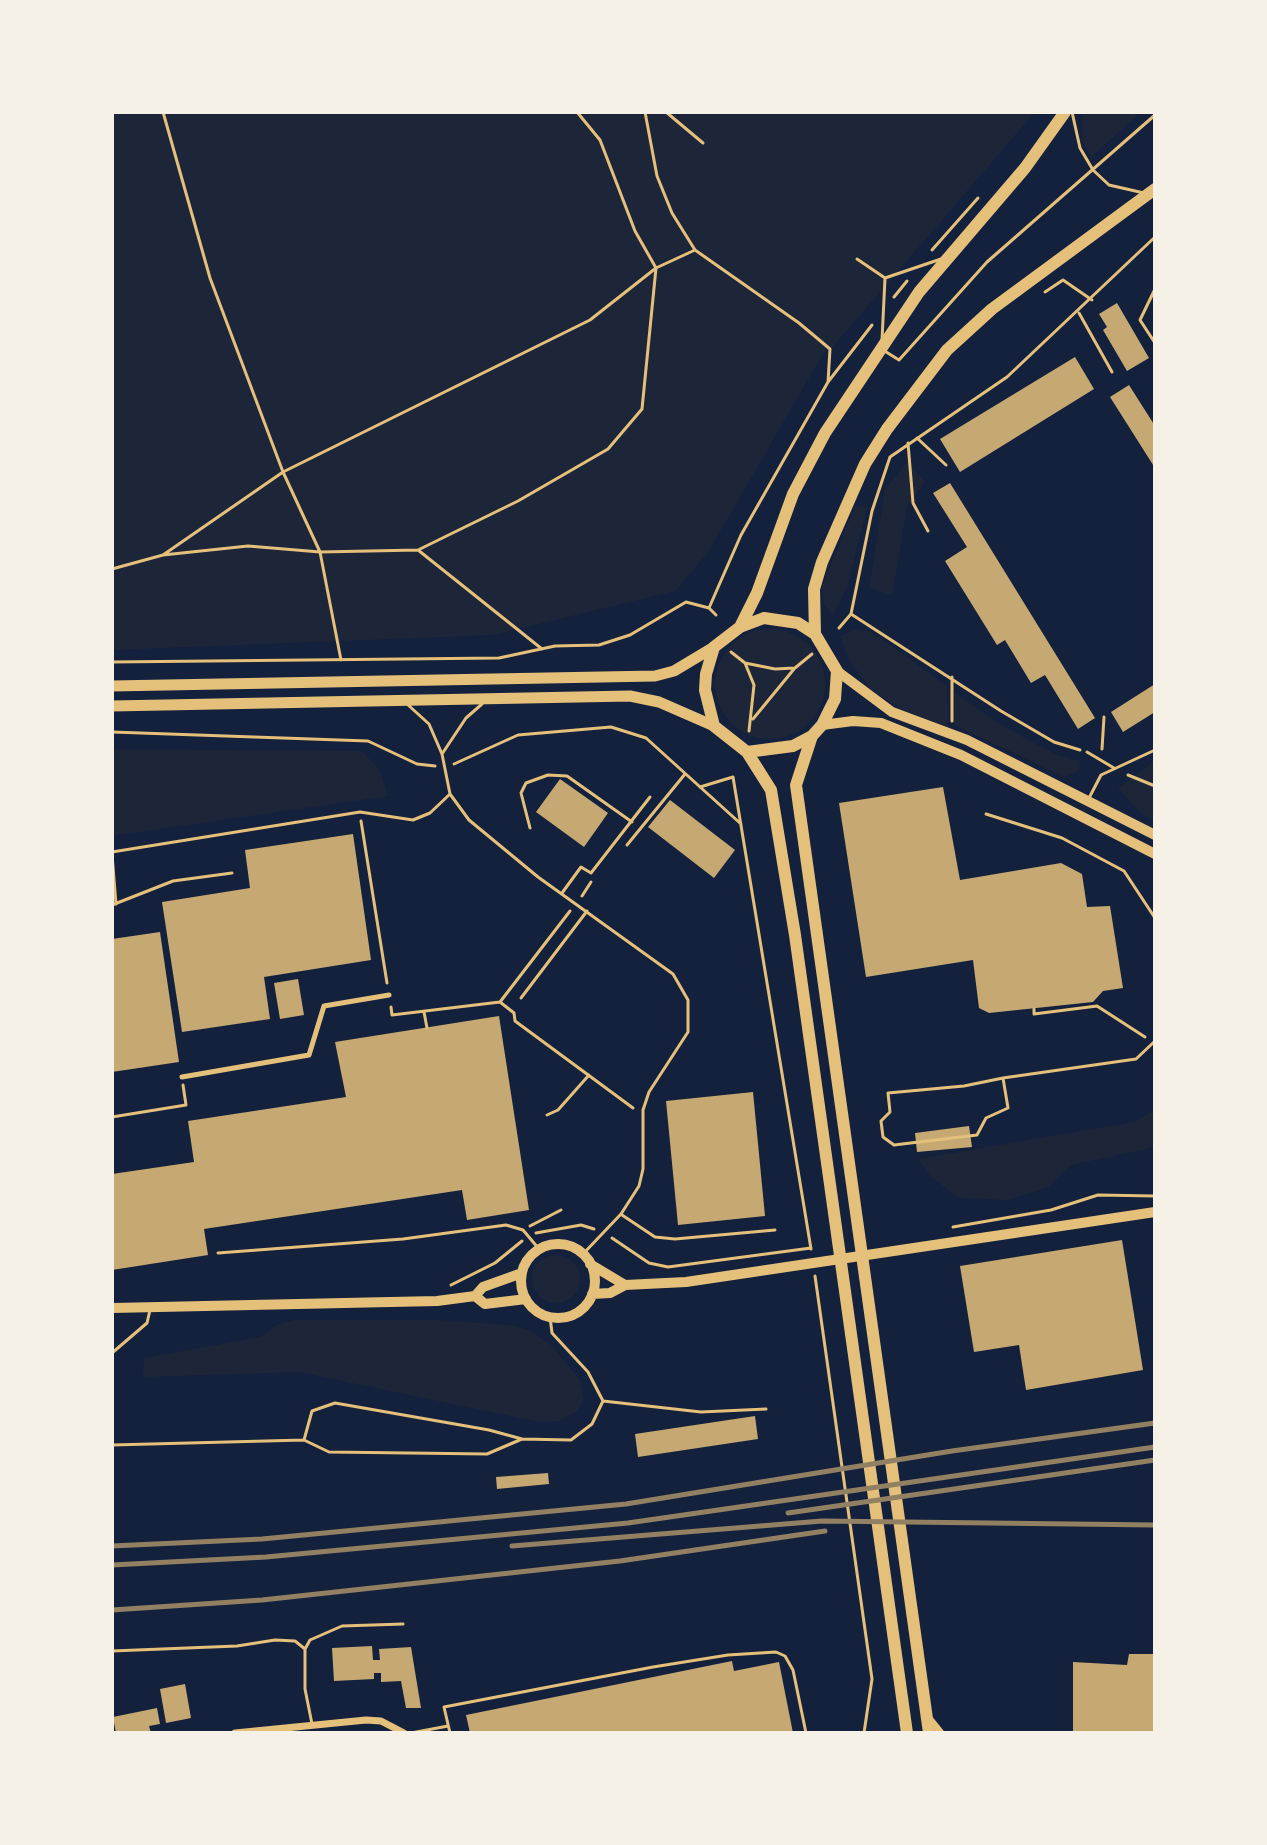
<!DOCTYPE html>
<html>
<head>
<meta charset="utf-8">
<style>
  body { margin:0 }
  #map { position:relative; width:1267px; height:1845px; overflow:hidden; background:#14213d; font-family:"Noto Serif",serif }
  canvas { display:block }
  .frame { position:absolute; inset:0; border:114px solid #f6f1e7; pointer-events:none }
</style>
</head>
<body>
<div id="map">
<canvas width="1267" height="1845"></canvas>
<div class="frame"></div>
</div>
<script>
const c = document.querySelector('canvas').getContext('2d');
c.lineJoin = 'round';
function paint(path, color) { c.fillStyle = color; c.fill(path, 'evenodd'); }
const toPath = rows => new Path2D(rows.map(r => 'M' + r).join(''));
function strokePath(path, color, width, dash) { c.strokeStyle = color; c.lineWidth = width; c.lineCap = dash ? 'butt' : 'round'; c.setLineDash(dash || []); c.stroke(path); }
const green = toPath([
  [112,112,1035,112,831,349,824,352,707,554,675,591,493,635,112,650],
  [1083,112,1141,112,1091,157,1082,139],
  [907,462,925,482,907,506,892,595,869,588,885,490],
  [855,506,867,508,847,587,833,615,824,605,822,586],
  '715 684a55 55 0 1 1 110 0a55 55 0 1 1-110 0Z',
  [856,629,872,632,947,686,948,727,904,711,870,689,847,657,841,636],
  [955,693,1003,726,1054,754,1080,761,1079,770,1065,777,954,725],
  [112,749,362,751,379,769,388,796,112,836],
  [1155,760,1155,821,1144,816,1118,789],
  [1155,1110,1155,1147,1071,1165,1048,1187,1008,1200,959,1198,930,1176,918,1159,1134,1122],
  '532 1279a24 24 0 1 1 48 0a24 24 0 1 1-48 0Z',
  [296,1320,434,1320,511,1325,529,1330,551,1345,580,1380,584,1399,577,1411,559,1421,539,1422,299,1372,143,1377,144,1358,261,1337,276,1325]
]);
const building = toPath([
  [1117,303,1149,358,1127,371,1103,330,1107,327,1099,314],
  [1075,357,1094,389,960,472,940,439],
  [1129,385,1155,426,1155,468,1110,397],
  [950,483,1095,718,1078,729,1045,675,1031,683,1005,640,997,645,945,561,967,547,933,493],
  [1155,684,1155,712,1123,732,1111,712],
  [560,779,608,813,584,847,536,812],
  [943,787,960,880,1061,863,1082,874,1087,907,1110,906,1123,988,1103,991,1093,1002,989,1013,979,1008,973,960,866,977,839,803],
  [670,800,735,850,714,878,648,827],
  [353,834,371,960,264,977,270,1019,182,1032,162,902,250,888,245,850],
  [160,932,179,1062,112,1072,112,939],
  [298,979,304,1015,280,1019,274,983],
  [499,1016,529,1210,467,1220,462,1190,204,1229,208,1255,112,1270,112,1174,194,1162,188,1121,346,1097,335,1042],
  [753,1092,765,1216,678,1225,666,1101],
  [969,1126,972,1147,917,1152,915,1133],
  [1122,1240,1143,1370,1026,1390,1019,1345,974,1352,960,1266],
  [755,1416,758,1439,638,1457,635,1434],
  [548,1473,549,1484,497,1489,496,1477],
  [372,1646,373,1660,380,1660,379,1649,411,1647,421,1708,406,1708,401,1681,381,1682,381,1673,374,1673,374,1679,334,1681,332,1648],
  [1129,1654,1155,1654,1155,1733,1073,1733,1073,1662,1127,1665],
  [732,1661,734,1671,779,1662,793,1733,470,1733,466,1715],
  [185,1684,191,1718,166,1723,160,1689],
  [157,1708,160,1724,149,1726,151,1733,116,1733,113,1717]
]);
const path = toPath([
  [163,112,210,278,283,472,320,552,418,550,518,501,608,449,642,409,656,268,635,231,600,140,577,112],
  [645,112,657,176,672,213,695,250,799,323,830,349,828,382,741,535,709,608],
  [666,112,703,143],
  [932,250,978,198],
  [1045,292,1063,280,1092,300],
  [894,297,907,281],
  [1079,313,1112,372],
  [828,382,872,325],
  [917,438,946,465],
  [908,443,913,503,928,531],
  [418,550,542,649],
  [163,555,283,472,590,320,656,268,695,250],
  [112,569,163,555,248,546,320,552,341,660],
  [851,614,1001,711,1054,742,1080,750],
  [839,628,851,614,872,511,890,457,1007,377,1155,237],
  [731,652,745,663,754,685,749,731],
  [112,662,499,658,555,646,599,645,630,635,686,602,709,608,716,615],
  [745,663,775,669,795,668,812,654],
  [952,677,952,721],
  [753,719,794,669],
  [112,732,368,741,417,764,435,766],
  [1102,749,1104,717],
  [454,764,518,735,611,727,646,738,741,824],
  [1128,775,1155,786],
  [700,787,733,777,811,1249],
  [361,821,387,983],
  [627,845,685,774],
  [582,896,591,882],
  [500,1002,514,1013,515,1021,633,1108],
  [391,1007,392,1015,500,1002,570,911],
  [1034,1009,1034,1014,1097,1006,1145,1037],
  [424,1012,427,1028],
  [547,1115,558,1110,589,1075],
  [112,1117,186,1105,183,1085],
  [530,1226,561,1210],
  [953,1227,1051,1210,1098,1195,1155,1196],
  [536,1233,581,1225,594,1229],
  [612,1238,649,1263,668,1267,811,1248],
  [815,1276,872,1679,864,1733],
  [451,1285,495,1263,522,1241]
]);
const service = toPath([
  [1072,112,1080,148,1093,170,1109,185,1144,193],
  [857,259,885,278],
  [1155,289,1140,320,1155,343],
  [882,340,885,278,941,259],
  [883,350,899,360,987,262,1155,115],
  [407,704,429,724,442,754,450,794,469,820,538,877,673,974,688,1000,688,1032,649,1092,643,1110,643,1169,639,1186,621,1214,583,1254],
  [1087,752,1114,768],
  [442,754,466,718,482,704],
  [1088,800,1101,775,1155,750],
  [986,814,1062,838,1124,871,1155,918],
  [530,828,521,793,526,783,548,775,567,776,632,822],
  [112,852,360,812,413,820,430,813,450,794],
  [112,854,116,904],
  [562,893,581,867,591,873,650,797],
  [112,905,173,881,232,873],
  [521,998,587,911],
  [1003,1078,1008,1108,986,1118,977,1135,894,1145,883,1137,881,1121,890,1112,888,1093,964,1086,1003,1078,1136,1059,1155,1041],
  [622,1215,655,1237,675,1239,775,1230],
  [218,1253,403,1239,506,1225,523,1230,539,1249],
  [112,1353,147,1323,150,1310],
  [603,1401,701,1412,766,1409],
  [304,1440,312,1411,335,1403,489,1430,522,1439,571,1440,592,1424,603,1401,588,1372,552,1333,550,1317],
  [112,1445,304,1440,329,1452,487,1454,522,1439],
  [112,1651,237,1646,275,1640,295,1641,305,1649],
  [312,1724,305,1689,305,1649,310,1640,342,1626,403,1624],
  [411,1733,448,1726],
  [450,1733,444,1707,653,1667,728,1655,776,1652,785,1656,793,1670,806,1733]
]);
const pedestrian = toPath([
  [182,1077,309,1055,324,1006,389,995]
]);
const minor = toPath([
  [928,1717,941,1733],
  [235,1733,366,1720,381,1721,404,1733]
]);
const secondary = toPath([
  [837,671,892,712,967,740,1155,835],
  [822,725,853,721,881,723,961,755,1155,854],
  '521 1281a37 37 0 1 1 74 0a37 37 0 1 1-74 0Z',
  [590,1264,625,1285],
  [592,1294,610,1293,625,1285,686,1282,1155,1212],
  [475,1296,485,1304,526,1299],
  [112,1308,437,1301,475,1296,483,1287,522,1273]
]);
const primary = toPath([
  [112,686,655,676,674,671,714,647],
  [112,706,630,696,659,702,714,726]
]);
const trunk = toPath([
  [764,618,798,623,815,634,837,671,835,699,822,725,812,736,793,746,747,752,714,726,705,690,706,674,714,647,740,627,764,618],
  [740,627,757,593,793,494,825,433,919,292,1025,168,1065,112],
  [815,634,814,589,822,562,865,464,887,429,947,350,992,309,1155,189],
  [812,736,796,785,929,1733],
  [747,752,771,790,795,935,907,1733]
]);
const rail = toPath([
  [788,1513,1155,1460],
  [112,1546,262,1539,626,1504,952,1451,1155,1423],
  [512,1546,822,1521,1155,1525],
  [112,1565,266,1557,628,1523,1155,1447],
  [112,1610,262,1600,620,1561,825,1531]
]);
paint(green, '#1d2539');
paint(building, '#c6a872');
strokePath(path, '#e5c07b', 3);
strokePath(service, '#e5c07b', 3);
strokePath(pedestrian, '#e5c07b', 5);
strokePath(minor, '#e5c07b', 7);
strokePath(secondary, '#e5c07b', 10);
strokePath(primary, '#e5c07b', 11);
strokePath(trunk, '#e5c07b', 12);
strokePath(rail, '#918062', 5);
</script>
</body>
</html>
